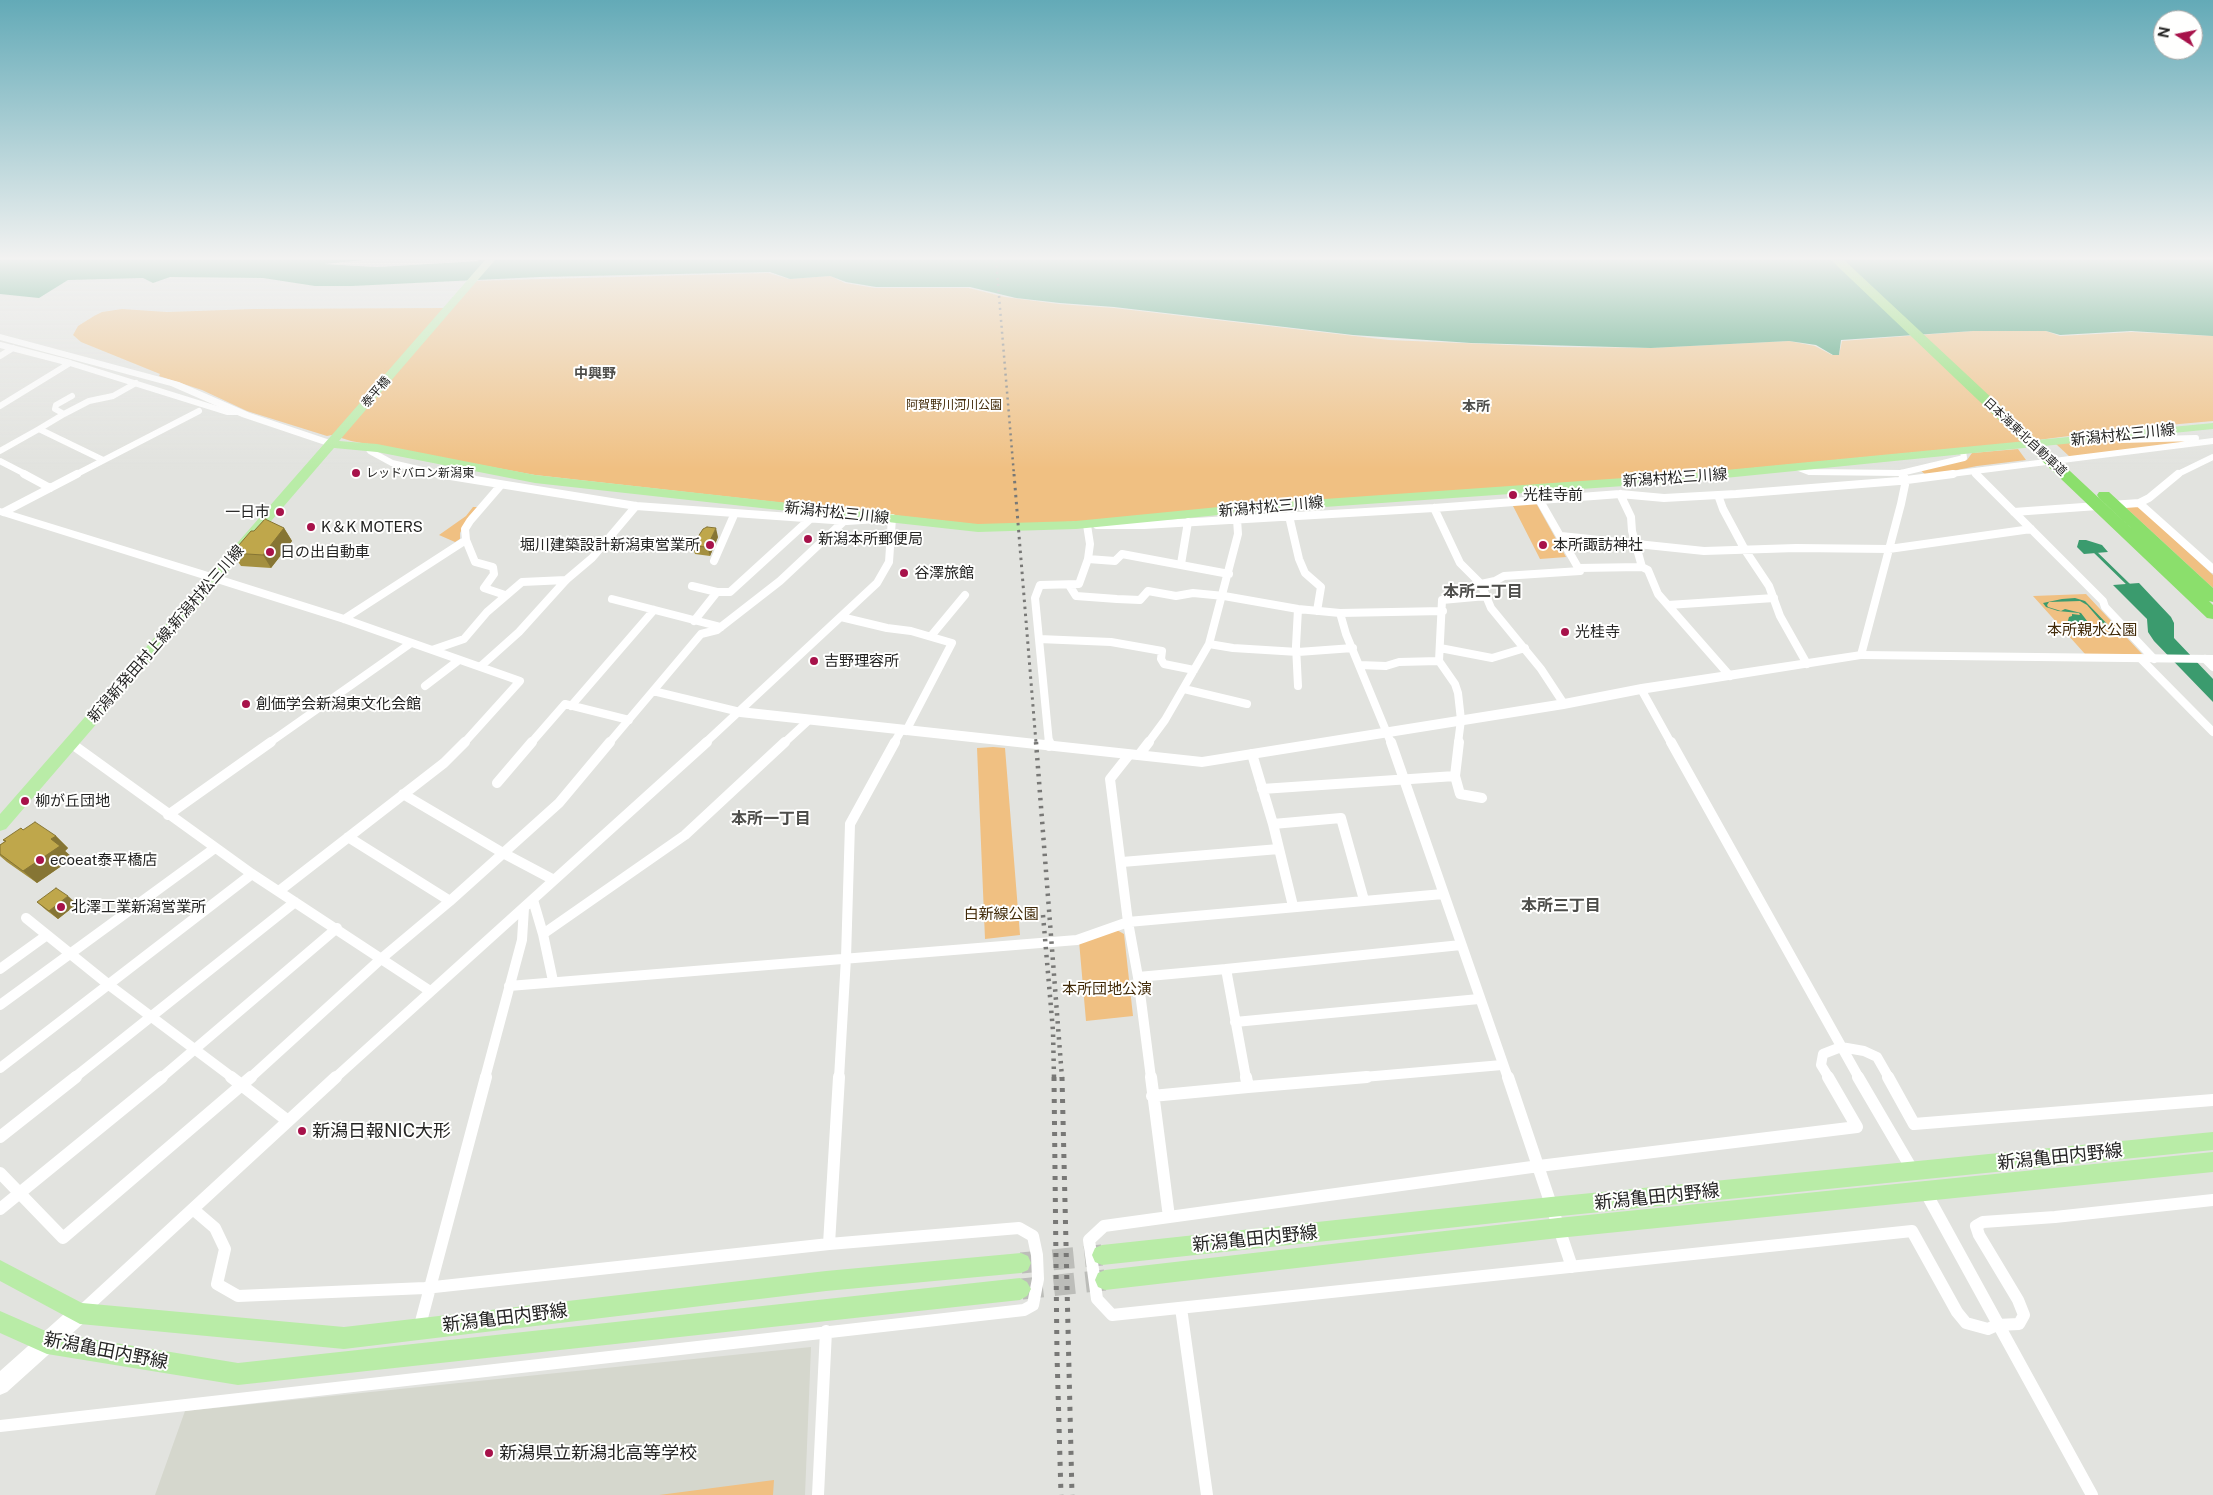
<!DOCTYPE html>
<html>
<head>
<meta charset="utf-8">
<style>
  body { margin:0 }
  #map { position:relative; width:2213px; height:1495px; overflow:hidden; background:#e2e3df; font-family:"Public Sans",sans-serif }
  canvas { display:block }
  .north { position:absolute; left:2153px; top:10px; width:50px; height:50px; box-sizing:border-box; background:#fffffe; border:1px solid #a7a7a6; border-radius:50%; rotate:281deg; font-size:14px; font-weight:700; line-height:20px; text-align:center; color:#242423 }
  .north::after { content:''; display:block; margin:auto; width:18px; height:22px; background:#a7124a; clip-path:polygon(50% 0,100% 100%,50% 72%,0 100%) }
</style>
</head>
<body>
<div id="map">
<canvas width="2213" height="1495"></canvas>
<div class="north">N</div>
</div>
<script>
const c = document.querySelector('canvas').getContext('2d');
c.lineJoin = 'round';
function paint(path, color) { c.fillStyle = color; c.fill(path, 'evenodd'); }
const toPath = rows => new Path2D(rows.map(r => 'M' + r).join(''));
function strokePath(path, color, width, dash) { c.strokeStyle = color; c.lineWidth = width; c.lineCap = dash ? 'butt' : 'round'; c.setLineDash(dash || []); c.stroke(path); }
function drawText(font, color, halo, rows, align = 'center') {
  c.font = font + ' "Public Sans","Noto Sans JP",sans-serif'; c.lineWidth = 4; c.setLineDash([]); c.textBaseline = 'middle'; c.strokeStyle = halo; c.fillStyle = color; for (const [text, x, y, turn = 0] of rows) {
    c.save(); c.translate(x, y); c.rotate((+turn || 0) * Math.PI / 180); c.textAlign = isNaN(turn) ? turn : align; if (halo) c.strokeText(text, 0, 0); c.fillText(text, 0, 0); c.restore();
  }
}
const built = toPath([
  [811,1347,805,1495,155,1495,185,1411]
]);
const green = toPath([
  [768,273,789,279,830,276,845,283,875,288,969,288,1005,297,1059,304,1114,308,1389,340,1559,347,1651,348,1789,341,1815,346,1832,355,1839,355,1842,341,1973,331,2046,331,2060,336,2132,332,2213,336,2213,421,2124,429,2014,443,1660,477,1093,521,981,525,535,475,351,441,332,435,327,436,247,411,202,390,159,376,160,374,81,342,73,335,78,326,94,316,102,312,122,309,167,312,253,309,444,308,469,281],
  [2099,438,2122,441,2199,441,2070,457,2056,444],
  [2018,449,2026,460,1977,466,1927,476,1919,469,1967,460,1972,453],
  [1536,503,1566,557,1540,559,1512,504],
  [2123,505,2138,506,2213,575,2213,588],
  [473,507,478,507,469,516,460,533,460,539,455,542,439,535,466,516],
  [2086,594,2142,654,2085,654,2033,596],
  [993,747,1005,748,1020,935,985,939,977,748],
  [1115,929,1124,934,1133,1016,1086,1021,1079,941],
  [774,1480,773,1495,659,1495]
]);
const water = toPath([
  [0,260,364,260,324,264,377,267,480,261,476,260,2213,260,2213,336,2131,331,2060,335,2046,331,1973,331,1841,340,1839,355,1833,355,1816,345,1789,341,1651,348,1471,343,1353,335,1114,307,1060,303,1016,298,970,287,876,287,846,282,830,276,790,279,770,272,539,277,352,286,315,286,263,278,170,277,153,283,143,278,68,280,39,298,0,294],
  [2079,540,2086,540,2102,545,2108,552,2084,554,2077,547],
  [2139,583,2171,617,2174,623,2174,638,2213,679,2213,702,2154,641,2148,632,2147,619,2113,585],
  [2062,599,2075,598,2085,601,2112,629,2107,628,2087,605,2080,601,2049,602,2047,605,2048,607,2061,611,2065,609,2081,613,2094,630,2077,628,2072,635,2068,635,2071,631,2067,624,2069,617,2072,616,2072,614,2080,615,2079,613,2058,611,2046,607,2043,603]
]);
const stream = toPath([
  [2092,549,2130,586]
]);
const primaryTunnel = toPath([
  [1021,1263,1102,1255],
  [1022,1289,1105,1280]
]);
const streetFar3 = toPath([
  [0,345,70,363,227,412,239,412],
  [0,356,13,348],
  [0,406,70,363],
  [64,414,89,401,113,396,136,383],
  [39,429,64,414,55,409,56,405,72,396],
  [2110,436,2122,440,2196,438],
  [367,447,370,451,392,463,444,475],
  [0,451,39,429,103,460],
  [0,461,27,475],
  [1796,467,1809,472,1901,473,1964,458,1963,451],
  [1974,472,1977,475],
  [1901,473,1903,475],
  [75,475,199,411],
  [1943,475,2213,441],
  [2176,475,2213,457]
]);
const streetFar2 = toPath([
  [24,474,50,488],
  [438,474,636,506,847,521,892,518,889,562,877,583,705,743],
  [1976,474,2103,601,2105,607,2154,659],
  [1620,494,1631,517,1632,531,1642,567,1648,570,1658,594,1730,676],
  [1718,495,1723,509,1745,550,1769,586,1780,616,1807,664],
  [2139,503,2213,569],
  [1434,508,1460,563,1481,584,1491,608,1541,669,1564,704],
  [4,512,77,474],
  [2014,512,2139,503,2149,498,2178,474],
  [1289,516,1299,559,1305,573,1321,587,1317,611],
  [1097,525,1144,525,1434,508,1620,494,1664,498,1736,494,1899,481,1953,474],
  [1561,536,1704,551,1796,548,1889,549,2031,529],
  [466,540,475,562,493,567,494,574,484,588,505,595],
  [1088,559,1115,561,1122,554,1229,574],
  [714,561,734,515],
  [1181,564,1188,522],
  [1578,568,1642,567],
  [214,578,344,619,520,681,464,743],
  [1481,584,1495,581,1504,576,1580,571,1540,501],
  [1069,585,1076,596,1117,599,1140,600,1148,591,1176,596,1193,593,1224,596,1298,609,1340,613,1443,611],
  [692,586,717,592,694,621],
  [717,592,730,592,810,519],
  [612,599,721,627],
  [1668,605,1774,598],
  [1298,609,1296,646,1298,686],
  [1340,613,1346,634,1391,743],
  [841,617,887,628,911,631,952,643,906,731],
  [344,619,466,540,465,529,470,521,501,485],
  [931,636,965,595],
  [1039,639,1111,642,1162,651,1161,659,1164,664,1194,670],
  [1209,644,1233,648,1298,652,1353,648],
  [1440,648,1492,658,1525,648],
  [432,650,464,639,487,612,522,582,566,580],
  [1861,655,1901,504,1906,480,1902,474],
  [2141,659,2213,732],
  [2205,659,2213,667],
  [1359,665,1386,666,1399,662,1439,661],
  [481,666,519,632,566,580,592,558,636,506],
  [425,686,459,660],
  [1184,689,1247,704],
  [1641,689,1671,743],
  [653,691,701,634,717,630,780,581,844,521],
  [571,706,654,610],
  [269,743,411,643],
  [531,743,565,704,629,720],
  [609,743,653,691,740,712],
  [784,743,809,720],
  [894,743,901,731],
  [1049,743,1035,598,1040,585,1079,584,1088,559,1090,544,1087,525],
  [1148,743,1165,720,1209,644,1238,534,1237,519],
  [1458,743,1461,720,1458,693,1455,684,1439,661,1442,600,1486,596]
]);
const streetFar1 = toPath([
  [1049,742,1049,746],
  [1391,742,1508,1078],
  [1459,742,1455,776,1460,794,1482,798],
  [1671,742,1859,1078],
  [72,744,252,874,430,991],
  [1252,754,1273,824],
  [1129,755,1110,779,1128,922,1138,977,1151,1078],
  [1139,755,1149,742],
  [497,783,532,742],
  [1262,789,1455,776],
  [403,794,503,853,554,880],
  [168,815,271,742],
  [348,837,450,901],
  [1122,862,1279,849],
  [279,891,444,763,465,742],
  [533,900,543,934,553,981],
  [1293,906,1273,824,1341,818,1364,900],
  [26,918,109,985,233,1078],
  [543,934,685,835,785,742],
  [0,969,47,935],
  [1138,977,1226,969],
  [509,986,1077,940,1128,922,1443,894],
  [0,1005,215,848],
  [1235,1022,1479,999],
  [0,1068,252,874],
  [74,1078,295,902],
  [161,1078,337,928],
  [250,1078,382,958,450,901,559,803,610,742],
  [335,1078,707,742],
  [485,1078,522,940,524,908],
  [839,1078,846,958,850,824,895,742],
  [1246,1078,1226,969,1461,945],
  [1352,1078,1502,1065],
  [1829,1078,1821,1065,1823,1054,1841,1047,1864,1051,1877,1057,1889,1078]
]);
const street = toPath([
  [231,1077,288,1121],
  [1151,1077,1169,1217],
  [1246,1077,1248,1087,1367,1077],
  [1508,1077,1572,1267],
  [1828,1077,1857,1127,1539,1166,1104,1226,1089,1240,1097,1299,1112,1315,1912,1231,1957,1312,1966,1323,1988,1329,1997,1325,2019,1324,2024,1315,2018,1300,1979,1235,1976,1226,1983,1222,2055,1217,2213,1200],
  [1858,1077,1913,1171],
  [1888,1077,1914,1124,2213,1100],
  [1152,1096,1248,1087],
  [0,1137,76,1077],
  [0,1173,63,1238,251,1077],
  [1925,1191,2092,1495],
  [0,1209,162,1077],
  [829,1244,839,1077],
  [1181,1308,1207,1495],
  [82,1311,336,1077],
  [419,1329,486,1077],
  [0,1426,1024,1310,1033,1305,1038,1279,1037,1255,1033,1236,1019,1228,829,1244,425,1288,238,1296,217,1284,225,1249,215,1228,194,1210],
  [818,1495,826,1331]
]);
const secondary = toPath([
  [0,334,179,382,250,413,336,442,337,444,336,446,328,446,242,417,171,386,0,340,0,334],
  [0,508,218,575,220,578,214,582,210,581,0,515,0,508],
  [1861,651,2213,655,2213,663,1861,659,1641,694,1564,709,1202,767,740,717,735,715,733,712,735,709,740,707,1202,757,1564,699,1641,684,1861,651],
  [80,1303,87,1306,90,1313,87,1320,7,1392,0,1395,0,1371,73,1306,80,1303]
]);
const primary = toPath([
  [485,260,495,260,339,441,377,444,535,475,978,524,1076,521,1239,505,1695,473,2213,423,2213,429,1695,481,1239,513,1076,529,978,532,535,483,377,452,334,448,6,829,0,831,0,814,485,260],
  [2213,1132,2213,1150,1551,1217,1102,1265,1095,1262,1092,1255,1095,1248,1102,1245,1551,1197,2213,1132],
  [2213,1152,2213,1172,1558,1238,1105,1290,1098,1287,1095,1280,1098,1273,1105,1270,1558,1218,2213,1152],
  [1021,1253,1028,1256,1031,1263,1028,1270,1021,1273,826,1291,344,1349,80,1324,0,1281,0,1260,82,1303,344,1327,826,1271,1021,1253],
  [1020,1278,1027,1282,1031,1289,1027,1296,1020,1300,238,1385,47,1354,0,1333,0,1311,48,1332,238,1363,1020,1278]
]);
const highway = toPath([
  [1831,260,1844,260,2146,542,2099,498,2097,495,2099,492,2109,492,2213,588,2213,602,2209,601,2213,605,2213,619,2207,618,1831,260]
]);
const railFar3 = toPath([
  [996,260,1014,475]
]);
const railFar2 = toPath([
  [1014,474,1036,743]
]);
const railFar1 = toPath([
  [1036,742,1062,1078],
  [1043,915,1053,1031,1054,1078]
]);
const rail = toPath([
  [1054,1077,1057,1355,1061,1495],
  [1062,1077,1072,1495]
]);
const wall = toPath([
  [284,528,292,541,271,568,241,566,232,553,254,531],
  [718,537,710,556,695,554,692,546],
  [23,830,56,836,68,848,65,851,73,858,37,883,7,862,0,856,0,845,5,841,3,840],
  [37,902,77,904,58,919,46,910]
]);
const shadedWall = toPath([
  [284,528,292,541,271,568,263,555],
  [716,528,718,537,710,556,707,547],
  [56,836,68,848,65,851,73,858,37,883,23,871,51,839],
  [68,896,77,904,58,919,49,911]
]);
const building = toPath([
  [265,519,284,528,263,555,232,553,251,531,254,531,265,519],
  [707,527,716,528,707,547,692,546,703,529,707,527],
  [35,822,56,836,51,839,60,846,23,871,0,854,0,845,6,841,3,840,21,828,23,830,35,822],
  [56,888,68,896,49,911,37,902,56,888]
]);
const markers = [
  [356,473,5,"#a7124a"],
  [1513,495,5,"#a7124a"],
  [280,512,5,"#a7124a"],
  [311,527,5,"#a7124a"],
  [808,539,5,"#a7124a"],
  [710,545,5,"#a7124a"],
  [1543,545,5,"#a7124a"],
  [270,552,5,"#a7124a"],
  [904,573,5,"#a7124a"],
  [1565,632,5,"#a7124a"],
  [814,661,5,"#a7124a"],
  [246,704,5,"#a7124a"],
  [25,801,5,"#a7124a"],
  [40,860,5,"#a7124a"],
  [61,907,5,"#a7124a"],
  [302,1131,5,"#a7124a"],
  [489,1453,5,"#a7124a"]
];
const farStreetnames = [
  ["泰平橋",376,392,-49],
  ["日本海東北自動車道",2025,437,43]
];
const farParknames = [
  ["阿賀野川河川公園",954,405]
];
const farPoinames = [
  ["レッドバロン新潟東",366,473]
];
const farNeighbourhoodnames = [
  ["中興野",595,374],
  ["本所",1476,407]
];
const streetNames = [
  ["新潟村松三川線",2123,435,-6],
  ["新潟村松三川線",1675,478,-4],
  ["新潟村松三川線",1271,507,-5],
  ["新潟村松三川線",837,513,6],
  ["新潟新発田村上線;新潟村松三川線",166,634,-49]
];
const poiNames = [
  ["光桂寺前",1523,495],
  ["一日市",270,512,"right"],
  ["K＆K MOTERS",321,527],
  ["新潟本所郵便局",818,539],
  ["堀川建築設計新潟東営業所",700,545,"right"],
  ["本所諏訪神社",1553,545],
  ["日の出自動車",280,552],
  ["谷澤旅館",914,573],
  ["光桂寺",1575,632],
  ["吉野理容所",824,661],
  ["創価学会新潟東文化会館",256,704],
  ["柳が丘団地",35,801],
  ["ecoeat泰平橋店",50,860],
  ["北澤工業新潟営業所",71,907]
];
const parkNames = [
  ["本所親水公園",2092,630],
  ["白新線公園",1001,914],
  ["本所団地公演",1107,989]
];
const neighbourhoodNames = [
  ["本所二丁目",1483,592],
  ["本所一丁目",771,819],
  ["本所三丁目",1561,906]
];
const nearPoinames = [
  ["新潟日報NIC大形",312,1131],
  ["新潟県立新潟北高等学校",499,1453]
];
const nearStreetnames = [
  ["新潟亀田内野線",2060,1157,-6],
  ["新潟亀田内野線",1657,1197,-6],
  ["新潟亀田内野線",1255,1239,-6],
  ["新潟亀田内野線",505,1318,-7],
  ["新潟亀田内野線",106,1351,11]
];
paint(built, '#d5d7cd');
paint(green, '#f0c082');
paint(water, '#3b9b6e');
strokePath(stream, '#3b9b6e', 3);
strokePath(primaryTunnel, '#bcbdb9', 21, [21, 11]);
strokePath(streetFar3, '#fff', 6);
strokePath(streetFar2, '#fff', 8);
strokePath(streetFar1, '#fff', 10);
strokePath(street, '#fff', 12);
paint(secondary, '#fff');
paint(primary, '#b9eca7');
paint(highway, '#8bdf6c');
strokePath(railFar3, '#787876', 2.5, [2, 4]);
strokePath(railFar2, '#787876', 3, [2.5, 4.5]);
strokePath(railFar1, '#787876', 4.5, [2.5, 5.5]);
strokePath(rail, '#787876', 5, [4, 7]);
paint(wall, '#a49040');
paint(shadedWall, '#867534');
paint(building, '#bfa74b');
strokePath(building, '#867534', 1);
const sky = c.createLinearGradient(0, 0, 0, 469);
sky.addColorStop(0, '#63aab7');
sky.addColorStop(0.55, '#f2f2f1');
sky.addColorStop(1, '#f2f2f100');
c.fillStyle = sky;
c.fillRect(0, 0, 2213, 469);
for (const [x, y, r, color] of markers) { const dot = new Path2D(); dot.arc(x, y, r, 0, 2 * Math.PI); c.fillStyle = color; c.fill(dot); strokePath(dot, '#fffffe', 2); }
drawText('12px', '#242423', '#fffffe', farStreetnames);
drawText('12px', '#412a08', '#fffffe', farParknames);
drawText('12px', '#242423', '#fffffe', farPoinames, 'left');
drawText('bold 14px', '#4e4e4b', '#fffffe', farNeighbourhoodnames);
drawText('15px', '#242423', '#fffffe', streetNames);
drawText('15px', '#242423', '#fffffe', poiNames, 'left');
drawText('15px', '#412a08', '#fffffe', parkNames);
drawText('bold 16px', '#4e4e4b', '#fffffe', neighbourhoodNames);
drawText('18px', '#242423', '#fffffe', nearPoinames, 'left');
drawText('18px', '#242423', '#fffffe', nearStreetnames);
</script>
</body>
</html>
